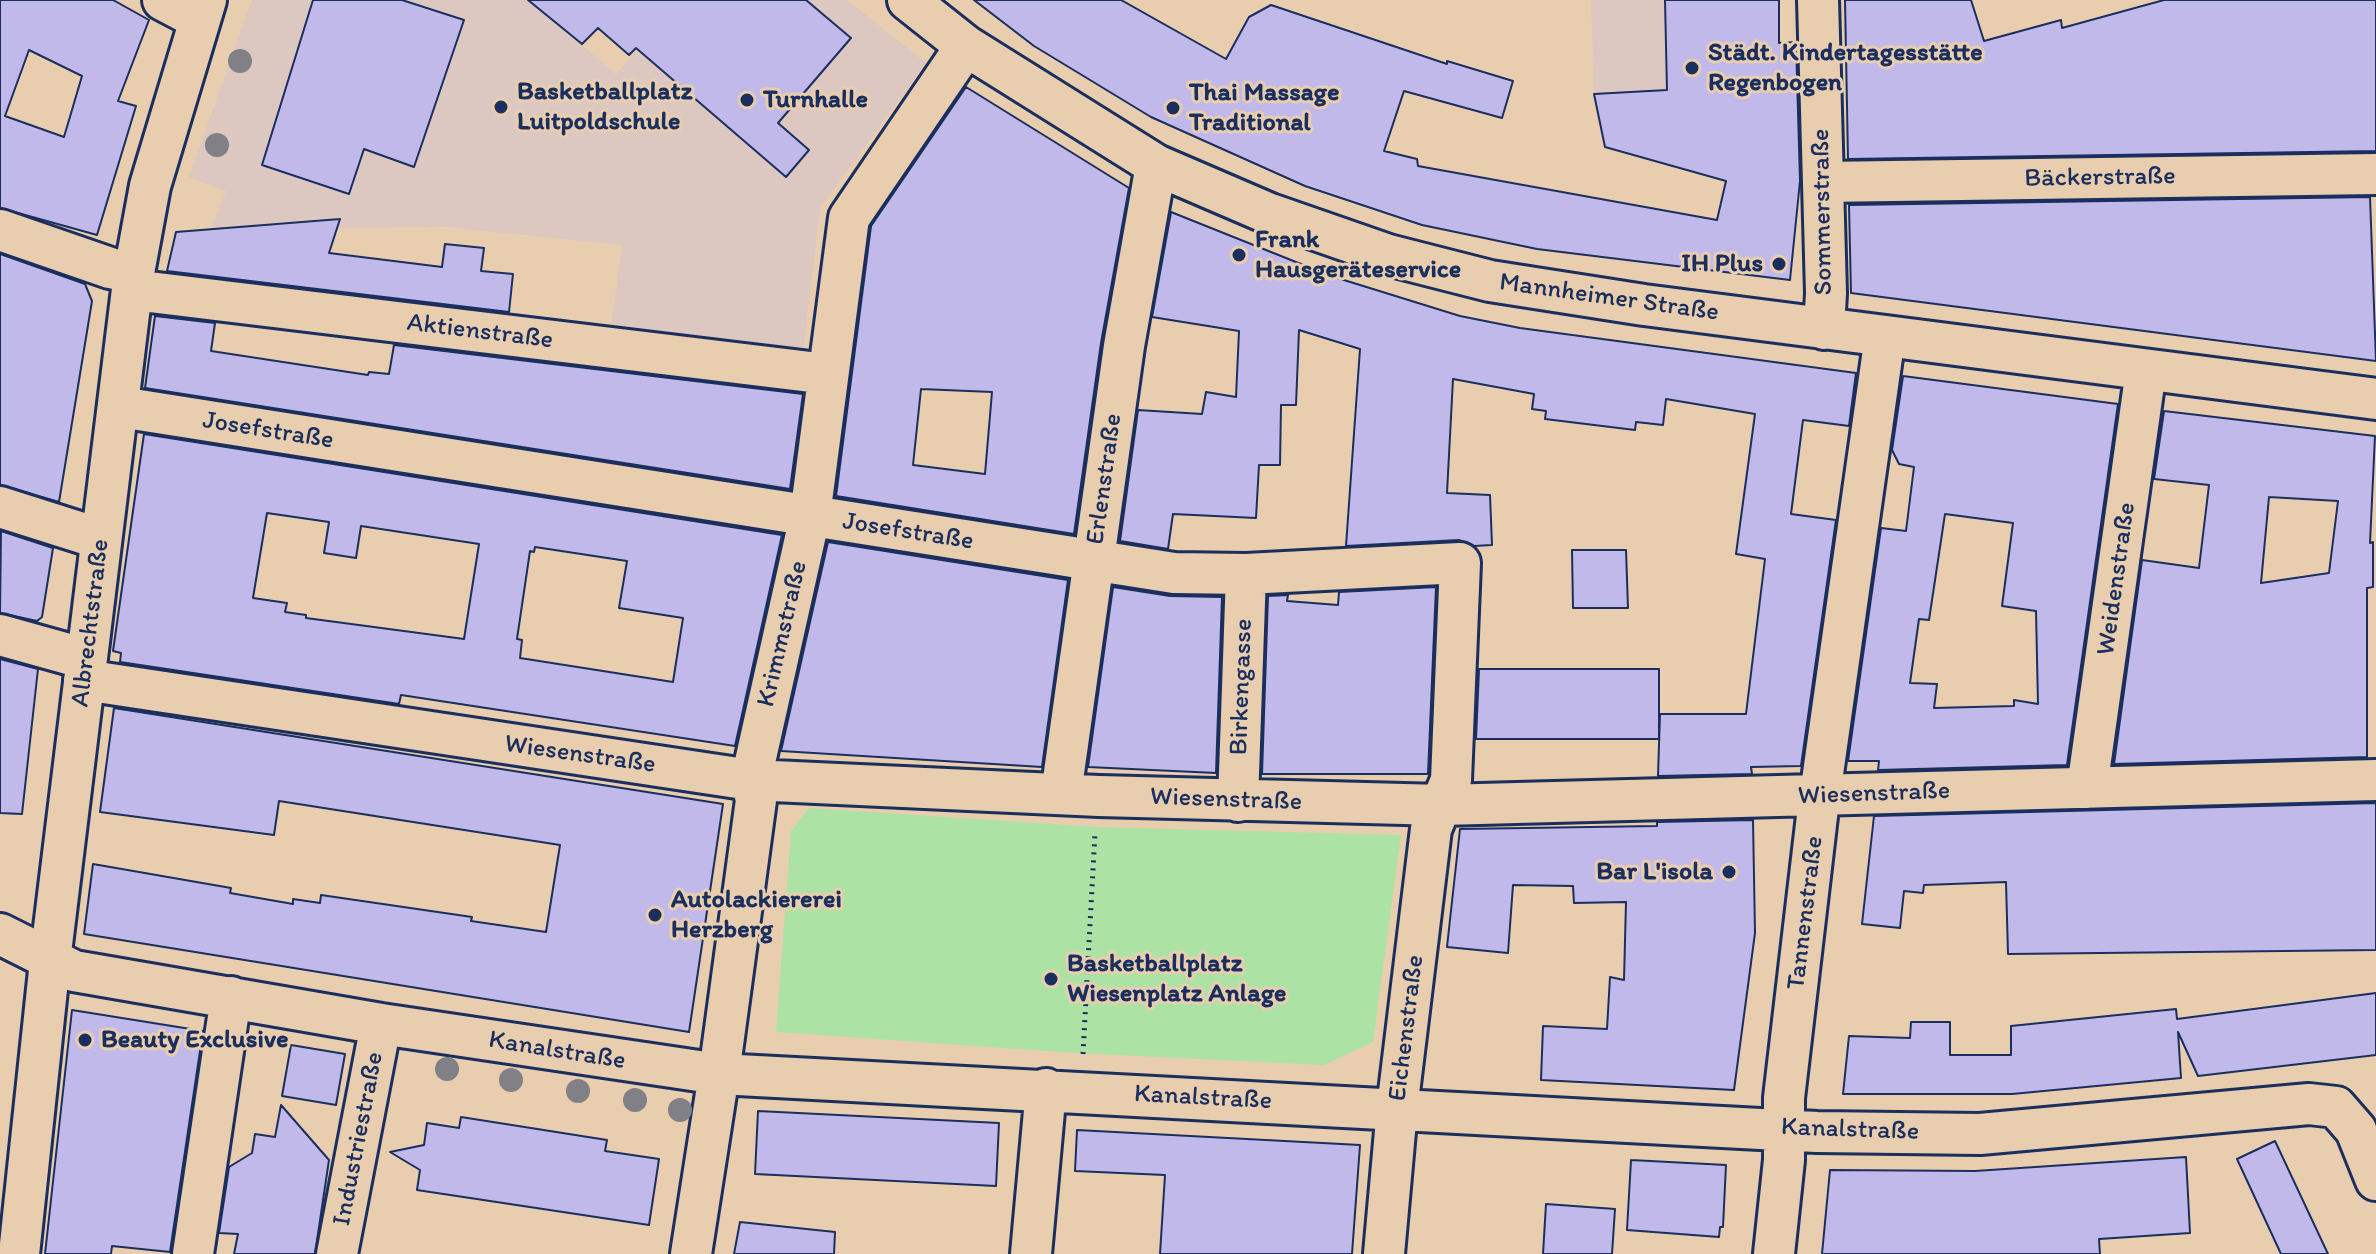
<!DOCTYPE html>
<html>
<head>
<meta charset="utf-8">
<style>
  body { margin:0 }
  canvas { display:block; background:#e8cdaf }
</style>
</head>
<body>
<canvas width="2376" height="1254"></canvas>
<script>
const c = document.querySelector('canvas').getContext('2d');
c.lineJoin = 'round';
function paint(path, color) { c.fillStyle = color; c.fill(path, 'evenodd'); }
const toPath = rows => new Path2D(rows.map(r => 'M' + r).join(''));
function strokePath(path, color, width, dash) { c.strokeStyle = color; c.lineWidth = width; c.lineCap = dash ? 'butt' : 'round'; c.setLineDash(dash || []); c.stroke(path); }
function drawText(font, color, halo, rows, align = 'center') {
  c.font = font + ' Itim,sans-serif'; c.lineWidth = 6; c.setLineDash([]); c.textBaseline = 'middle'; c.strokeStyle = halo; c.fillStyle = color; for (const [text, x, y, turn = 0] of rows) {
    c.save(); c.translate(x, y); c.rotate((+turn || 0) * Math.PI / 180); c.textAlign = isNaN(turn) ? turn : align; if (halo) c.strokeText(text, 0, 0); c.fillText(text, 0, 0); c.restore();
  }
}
const built = toPath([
  [252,0,528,0,616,74,680,0,847,0,926,63,820,208,803,352,610,333,622,245,447,227,211,229,226,191,189,177],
  [1591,0,1779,0,1779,42,1790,42,1793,155,1626,93,1594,94]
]);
const green = toPath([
  [809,808,1097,827,1401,835,1373,1042,1324,1065,1075,1053,776,1032,791,831]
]);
const building = toPath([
  [0,0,113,0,149,20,118,101,136,106,97,235,0,208,0,0],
  [29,50,82,76,64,137,5,116,29,50],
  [313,0,402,0,464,20,414,167,364,149,349,194,262,165,313,0],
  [528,0,806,0,851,38,778,123,809,150,786,177,636,48,629,55,598,28,582,44,528,0],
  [974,0,1121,0,1226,59,1249,17,1271,5,1447,64,1447,61,1513,81,1502,118,1404,91,1384,151,1417,159,1418,166,1717,220,1726,181,1605,147,1594,94,1667,90,1665,0,1779,0,1779,43,1796,42,1800,181,1790,280,1537,249,1422,225,1305,186,1151,117,1034,46,974,0],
  [1845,0,1971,0,1984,41,2061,20,2062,28,2164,0,2376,0,2376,151,1848,159,1845,0],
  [966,87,1129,188,1101,343,1074,534,836,496,871,226,966,87],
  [921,389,992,392,985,474,913,465,921,389],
  [2370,197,2376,361,1851,293,1849,205,2370,197],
  [1171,212,1331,276,1460,316,1520,328,1856,373,1849,426,1803,420,1791,514,1836,520,1801,766,1751,767,1752,774,1658,776,1660,714,1746,714,1765,559,1736,554,1755,414,1666,399,1663,425,1636,422,1635,430,1545,419,1546,411,1532,409,1534,394,1453,379,1447,493,1490,495,1492,545,1474,546,1459,540,1346,546,1360,349,1299,330,1296,405,1281,405,1280,465,1259,465,1256,518,1173,514,1168,549,1120,541,1138,410,1202,414,1206,392,1236,397,1239,331,1152,317,1171,212],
  [340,219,329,253,442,267,445,244,484,248,481,271,513,274,509,312,167,271,176,232,340,219],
  [0,254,85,284,92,301,59,502,0,485,0,254],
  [155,316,215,323,211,351,368,375,369,372,389,374,394,345,803,394,790,489,145,388,155,316],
  [1903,376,2118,404,2067,765,1878,770,1879,761,1848,761,1881,528,1906,531,1914,467,1899,464,1892,450,1903,376],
  [1945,514,2013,523,2002,606,2036,611,2038,704,2014,700,2014,706,1934,708,1937,684,1910,683,1919,619,1929,620,1945,514],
  [2164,411,2375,436,2370,543,2373,542,2373,587,2367,588,2367,757,2114,764,2142,560,2199,568,2209,485,2154,479,2164,411],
  [2269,497,2338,501,2329,573,2261,583,2269,497],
  [144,434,782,535,735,746,401,695,399,704,120,662,121,653,113,651,144,434],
  [267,513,329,522,324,553,356,558,361,526,479,544,464,639,306,618,306,615,285,612,287,603,253,598,267,513],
  [535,547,627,561,619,608,683,618,673,682,520,658,522,640,517,639,530,551,534,552,535,547],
  [1,531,53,548,42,617,37,621,0,613,1,531],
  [828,542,1068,580,1042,767,781,751,828,542],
  [1572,550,1626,550,1628,608,1573,608,1572,550],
  [1113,587,1170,596,1222,597,1216,773,1088,767,1113,587],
  [1436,587,1428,774,1262,774,1268,596,1288,595,1287,601,1338,605,1339,592,1436,587],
  [0,659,38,669,22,814,0,813,0,659],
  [1479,669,1659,669,1659,739,1476,739,1479,669],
  [114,708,723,804,689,1032,84,934,93,864,231,888,230,893,293,904,293,899,320,903,321,895,472,917,471,921,546,932,560,845,279,801,274,835,100,812,114,708],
  [2376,803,2376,950,2008,954,2006,882,1924,885,1923,893,1904,891,1900,928,1862,924,1874,816,2376,803],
  [1753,820,1755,933,1734,1090,1541,1080,1543,1026,1607,1029,1610,977,1624,980,1626,902,1574,903,1573,886,1513,885,1508,953,1447,947,1460,829,1657,826,1657,822,1753,820],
  [2376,993,2376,1055,2198,1076,2178,1032,2181,1078,2012,1094,1843,1094,1849,1036,1910,1038,1911,1022,1950,1022,1950,1055,2011,1055,2011,1026,2176,1009,2177,1019,2376,993],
  [72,1010,203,1031,170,1252,112,1246,111,1254,45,1254,72,1010],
  [291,1045,345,1054,336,1105,282,1096,291,1045],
  [281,1105,329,1160,315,1254,234,1254,238,1234,219,1233,229,1167,252,1153,255,1134,275,1137,281,1105],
  [758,1111,999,1123,996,1186,755,1174,758,1111],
  [461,1117,607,1140,605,1151,659,1159,649,1225,417,1190,420,1170,390,1152,424,1145,427,1123,459,1128,461,1117],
  [1077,1130,1360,1145,1352,1254,1160,1254,1165,1175,1075,1171,1077,1130],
  [2275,1141,2328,1254,2281,1254,2237,1159,2275,1141],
  [2186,1157,2190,1233,2099,1239,2100,1254,1822,1254,1830,1170,1975,1171,2186,1157],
  [1631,1160,1726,1165,1723,1227,1720,1227,1719,1237,1627,1230,1631,1160],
  [1546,1204,1615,1209,1612,1254,1543,1254,1546,1204],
  [740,1222,835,1232,834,1254,734,1254,740,1222]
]);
const path = toPath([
  [1083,1054,1095,833]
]);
const minor = toPath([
  [163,0,199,19],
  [908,0,966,46,1156,165,1270,214,1388,255,1490,281,1644,305,2376,399],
  [1818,0,1826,293,1824,329],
  [1823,182,2376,174],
  [0,230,110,268,134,273],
  [133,290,827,374],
  [120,407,1174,573,1246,574,1460,563,1451,780,1431,829,1397,1109,1384,1254],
  [0,507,101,539],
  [0,635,86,659],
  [84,680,751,780,1099,796,1442,805,2376,780],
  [2087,788,2146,370],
  [1061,794,1124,346,1156,165],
  [1238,801,1246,574],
  [0,934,74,971,381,1024,719,1074,1817,1132,1980,1134,2309,1104,2336,1107,2356,1130,2376,1180],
  [19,1254,50,961,134,273,150,186,206,0],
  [193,1254,231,997],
  [337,1254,381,1024],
  [691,1254,719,1074,756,800,751,780,810,516,849,218,966,46],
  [1031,1254,1046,1089],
  [1774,1254,1784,1160,1784,1098,1817,816,1885,336]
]);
const trees = [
  [240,61],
  [217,145],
  [447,1069],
  [511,1080],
  [578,1091],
  [635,1100],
  [680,1110]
];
const markers = [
  [1692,68,8,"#1b2f5e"],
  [747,100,8,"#1b2f5e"],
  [501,107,8,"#1b2f5e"],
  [1173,108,8,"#1b2f5e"],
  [1239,255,8,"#1b2f5e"],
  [1779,264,8,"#1b2f5e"],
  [1729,872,8,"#1b2f5e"],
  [655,915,8,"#1b2f5e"],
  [1051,979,8,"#1b2f5e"],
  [85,1040,8,"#1b2f5e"]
];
const poiNames = [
  ["Städt. Kindertagesstätte",1708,53],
  ["Regenbogen",1708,83],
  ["Basketballplatz",517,92],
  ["Luitpoldschule",517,122],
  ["Thai Massage",1189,93],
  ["Traditional",1189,123],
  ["Turnhalle",763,100],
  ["Frank",1255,240],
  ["Hausgeräteservice",1255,270],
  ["IH Plus",1763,264,"right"],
  ["Bar L'isola",1713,872,"right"],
  ["Autolackiererei",671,900],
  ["Herzberg",671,930],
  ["Basketballplatz",1067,964],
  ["Wiesenplatz Anlage",1067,994],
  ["Beauty Exclusive",101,1040]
];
const streetNames = [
  ["Bäckerstraße",2100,178,-1],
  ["Sommerstraße",1823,212,-91],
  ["Mannheimer Straße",1609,298,8],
  ["Aktienstraße",480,332,7],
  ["Josefstraße",268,431,9],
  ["Erlenstraße",1105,479,-82],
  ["Josefstraße",908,532,9],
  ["Weidenstraße",2117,579,-82],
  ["Albrechtstraße",91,623,-83],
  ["Krimmstraße",783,634,-77],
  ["Birkengasse",1242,687,-88],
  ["Wiesenstraße",580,755,8],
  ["Wiesenstraße",1874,794,-2],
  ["Wiesenstraße",1226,800,2],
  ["Tannenstraße",1806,913,-83],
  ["Eichenstraße",1407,1028,-83],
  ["Kanalstraße",557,1051,9],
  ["Kanalstraße",1203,1098,3],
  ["Kanalstraße",1850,1130,2],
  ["Industriestraße",359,1139,-79]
];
paint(built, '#ddc7c1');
paint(green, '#ade2a5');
paint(building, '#c2b9eb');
strokePath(building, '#1b2f5e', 2);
strokePath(minor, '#1b2f5e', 46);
strokePath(path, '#1b2f5e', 5, [2, 6]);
strokePath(minor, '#e8cdaf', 40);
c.fillStyle = '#808086';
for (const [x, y] of trees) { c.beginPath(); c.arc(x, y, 12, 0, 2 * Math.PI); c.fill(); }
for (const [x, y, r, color] of markers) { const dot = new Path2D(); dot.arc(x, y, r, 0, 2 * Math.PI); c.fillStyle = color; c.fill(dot); strokePath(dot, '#e8cdaf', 3); }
drawText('bold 26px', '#1b2f5e', '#e8cdaf', poiNames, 'left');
drawText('26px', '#1b2f5e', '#e8cdaf', streetNames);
</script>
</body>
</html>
